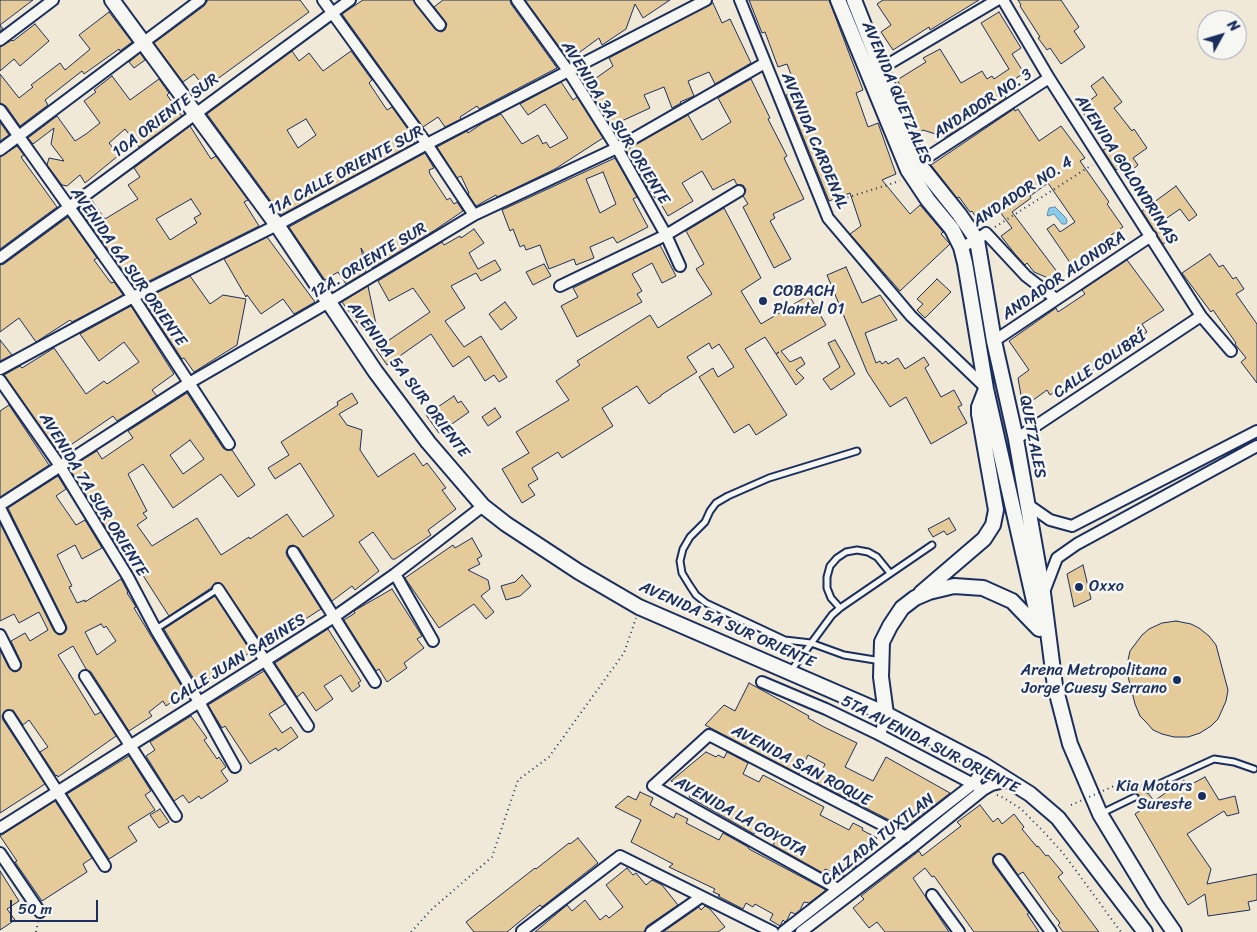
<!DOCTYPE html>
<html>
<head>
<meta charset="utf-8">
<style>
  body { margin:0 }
  #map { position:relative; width:1257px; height:932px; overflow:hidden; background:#f1e9d8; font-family:Sriracha,sans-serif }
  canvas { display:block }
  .north { position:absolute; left:1197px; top:10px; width:50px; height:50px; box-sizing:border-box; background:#f6f6f2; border:1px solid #9ea6b7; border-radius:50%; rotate:51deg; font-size:14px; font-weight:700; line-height:20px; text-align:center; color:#1b2f5e }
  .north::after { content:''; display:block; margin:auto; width:18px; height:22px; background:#1b2f5e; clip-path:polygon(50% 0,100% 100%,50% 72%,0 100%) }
  .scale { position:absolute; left:10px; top:900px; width:88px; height:22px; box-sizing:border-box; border:2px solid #1b2f5e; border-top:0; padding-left:6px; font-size:15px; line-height:18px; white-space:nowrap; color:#1b2f5e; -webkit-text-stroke:4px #f6f6f2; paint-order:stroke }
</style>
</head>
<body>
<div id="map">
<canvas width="1257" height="932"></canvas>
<div class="north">N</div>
<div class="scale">50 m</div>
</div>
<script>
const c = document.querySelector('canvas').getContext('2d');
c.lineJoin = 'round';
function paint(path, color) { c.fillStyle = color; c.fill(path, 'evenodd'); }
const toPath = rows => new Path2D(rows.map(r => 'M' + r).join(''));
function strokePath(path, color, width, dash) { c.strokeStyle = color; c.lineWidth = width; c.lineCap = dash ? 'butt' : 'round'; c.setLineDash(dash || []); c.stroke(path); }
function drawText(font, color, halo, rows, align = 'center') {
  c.font = font + ' Sriracha,sans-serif'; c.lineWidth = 5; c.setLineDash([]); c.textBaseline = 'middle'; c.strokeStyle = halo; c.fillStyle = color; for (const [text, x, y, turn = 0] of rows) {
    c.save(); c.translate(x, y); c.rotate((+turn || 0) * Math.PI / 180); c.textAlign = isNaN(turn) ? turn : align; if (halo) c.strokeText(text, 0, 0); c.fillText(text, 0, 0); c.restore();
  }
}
const water = toPath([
  [1055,207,1066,218,1067,221,1066,224,1062,224,1054,214,1048,216,1047,215,1049,208,1055,207]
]);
const building = toPath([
  [0,0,33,0,0,25,3,29,0,31,0,0],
  [208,0,300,0,309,12,205,88,194,74,183,82,154,43,204,6,208,0],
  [363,0,413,0,435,29,441,32,445,30,447,24,434,7,443,0,510,0,511,4,557,68,479,109,477,106,460,117,461,119,445,127,438,117,423,127,342,14,363,0],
  [525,0,670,0,643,18,635,4,626,29,602,45,599,38,569,60,525,0],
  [749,0,829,0,863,90,856,93,868,127,878,123,896,174,882,180,910,214,920,205,943,232,941,234,950,244,900,291,850,234,861,226,850,193,829,201,786,95,797,90,787,64,778,67,765,32,762,33,749,0],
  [883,0,979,0,930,30,929,27,893,50,881,32,891,25,877,4,883,0],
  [1018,0,1061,0,1079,27,1074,31,1085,47,1061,64,1050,48,1047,50,1038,38,1040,37,1020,6,1021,5,1018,0],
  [713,3,722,23,730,19,751,63,715,84,709,72,688,81,694,96,680,102,681,103,672,108,664,87,644,95,650,108,611,126,595,100,603,96,592,81,613,66,609,58,713,3],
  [109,12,132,42,120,51,119,49,84,74,82,71,45,100,48,105,20,126,6,106,0,103,0,74,19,98,33,87,31,85,60,63,65,70,88,51,90,49,79,35,109,12],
  [999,12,1021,48,1012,54,1024,73,1015,79,1017,83,1003,92,1006,98,978,116,971,105,959,129,945,137,923,130,919,133,909,115,910,113,901,96,905,93,897,80,926,62,923,58,940,49,961,83,982,71,987,79,992,76,994,79,1009,69,981,23,999,12],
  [35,24,49,41,20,66,14,59,0,71,0,47,12,40,13,41,35,24],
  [292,51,299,61,309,53,323,71,351,51,372,80,369,83,387,110,392,107,412,135,410,136,415,143,281,215,207,114,292,51],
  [306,119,316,135,298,148,287,130,306,119],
  [140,53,145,60,134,68,129,62,140,53],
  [112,76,130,100,159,79,169,93,167,95,182,116,139,147,125,129,109,143,119,155,85,183,80,175,67,186,62,185,47,165,49,158,64,161,51,144,54,128,33,144,28,138,57,116,75,141,86,134,100,123,84,101,96,92,94,90,112,76],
  [1103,77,1122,102,1114,108,1132,131,1134,129,1147,148,1133,158,1138,165,1131,171,1125,164,1116,170,1103,150,1107,148,1080,108,1097,95,1091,86,1103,77],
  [751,79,770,118,768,119,787,156,784,158,804,199,773,214,775,218,770,221,791,259,774,268,743,207,748,204,743,196,746,190,743,185,737,185,734,179,713,190,702,171,682,183,693,201,668,216,657,197,655,198,650,190,649,190,626,150,688,115,702,140,731,122,718,98,751,79],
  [561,82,573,100,577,97,603,138,555,169,497,197,496,195,476,206,468,194,469,193,461,176,457,178,437,147,467,131,468,133,483,123,501,114,522,144,538,135,543,144,546,142,550,148,568,138,545,104,528,115,520,104,561,82],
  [1014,109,1015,111,1018,109,1039,141,1061,126,1085,158,1080,161,1109,202,1107,204,1123,227,1098,244,1101,249,1073,267,1047,229,1054,224,1060,232,1075,222,1048,183,1030,196,1031,198,1012,212,1061,277,1055,281,1034,272,1027,263,1025,265,1015,254,1001,236,1012,228,1000,212,986,222,984,219,979,222,972,211,970,212,959,197,957,198,931,165,1014,109],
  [0,122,9,135,0,141,0,122],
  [190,126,211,159,216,156,248,200,244,202,259,226,135,288,79,209,91,199,105,219,138,199,128,185,140,177,134,168,190,126],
  [191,199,201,214,194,218,197,223,170,240,156,219,191,199],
  [17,146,24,155,21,157,57,207,0,249,0,157,17,146],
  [425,153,434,168,429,170,430,174,447,200,450,198,454,204,457,202,463,211,435,230,372,268,361,248,366,272,346,284,338,272,325,280,289,227,425,153],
  [615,158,637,197,633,199,648,227,617,243,613,237,590,247,594,258,576,265,574,259,549,269,540,245,526,250,524,245,520,247,513,229,510,231,502,210,615,158],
  [603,172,616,204,600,213,586,179,603,172],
  [1176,186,1197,215,1189,221,1180,209,1161,222,1172,238,1163,244,1142,211,1176,186],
  [724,208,761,278,741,291,761,324,809,295,826,325,781,351,790,362,801,357,805,364,796,370,804,378,796,385,776,354,779,352,776,354,765,337,745,349,787,415,756,435,749,424,734,433,699,377,713,368,718,377,734,367,719,344,712,349,709,343,687,357,697,372,661,395,661,396,649,404,637,386,602,408,613,426,562,458,558,452,532,468,538,479,528,485,535,495,522,503,502,469,529,453,516,432,569,400,556,381,580,365,577,361,650,315,658,328,712,294,696,269,704,264,686,231,724,208],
  [68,217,97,258,94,260,111,283,114,282,123,295,72,322,70,320,36,342,19,318,0,332,0,265,4,264,68,217],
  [474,229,484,243,469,253,478,269,495,260,501,270,481,281,476,273,451,286,465,308,445,321,464,347,481,336,507,377,499,382,494,375,485,381,469,356,453,367,431,334,387,365,376,349,430,312,413,288,389,301,378,281,442,242,444,245,460,236,461,238,474,229],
  [267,237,315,302,294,314,283,299,261,314,247,295,246,297,224,259,267,237],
  [660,245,676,276,662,283,652,263,632,274,642,291,637,294,642,302,577,337,561,306,578,297,573,288,660,245],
  [1210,254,1219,267,1223,265,1233,279,1236,277,1244,289,1236,294,1257,324,1257,383,1241,362,1246,358,1235,344,1236,343,1213,310,1211,312,1182,273,1210,254],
  [1127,260,1164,310,1142,324,1147,332,1111,358,1083,377,1080,374,1050,395,1047,390,1025,406,1022,401,1018,378,1029,370,1009,341,1056,308,1058,312,1085,294,1082,290,1127,260],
  [544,264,551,276,533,285,526,272,544,264],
  [846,267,862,303,880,295,897,320,865,333,876,363,880,361,882,364,886,361,888,364,898,358,905,369,924,357,929,365,925,368,941,397,954,390,962,405,958,407,967,423,931,444,906,397,890,407,867,372,827,275,846,267],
  [190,276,210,304,223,295,246,299,237,345,194,372,184,358,182,359,143,300,190,276],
  [937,279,951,292,925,318,917,310,923,304,917,299,937,279],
  [368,286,376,324,367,326,362,329,342,302,368,286],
  [505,302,517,318,501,330,489,314,505,302],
  [131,306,174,374,152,390,157,396,120,419,117,421,113,416,59,453,4,375,20,366,22,368,54,348,86,394,104,381,107,384,139,362,124,342,99,361,80,334,131,306],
  [0,340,12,355,0,361,0,340],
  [835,340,855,374,831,390,823,379,840,367,828,343,835,340],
  [187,393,223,448,226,450,232,450,255,485,238,497,221,474,173,508,143,464,128,474,147,511,143,513,147,518,137,525,152,546,197,518,221,555,249,537,250,539,287,514,303,537,334,516,300,463,275,479,268,468,289,455,281,442,338,405,337,402,352,393,358,403,339,414,347,425,362,430,360,450,378,477,414,453,423,466,427,463,437,476,446,488,442,490,456,509,428,530,431,535,395,559,392,559,373,532,359,542,379,571,355,590,352,586,332,601,299,548,293,545,289,546,286,552,287,556,321,609,264,646,221,583,215,583,211,588,169,616,128,552,125,554,115,541,114,541,69,468,97,451,102,459,133,438,128,431,187,393],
  [190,440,204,459,183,474,170,455,190,440],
  [454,396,458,403,461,401,469,412,439,433,426,415,454,396],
  [9,405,49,465,0,497,0,411,9,405],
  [495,408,501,417,488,426,482,417,495,408],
  [58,476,66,489,56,496,76,525,85,520,102,548,82,559,75,545,57,555,72,586,69,587,77,603,85,600,85,602,121,579,128,592,127,593,136,607,134,608,185,692,166,706,163,701,149,712,152,716,129,731,91,672,86,669,73,646,58,655,95,715,101,712,116,736,58,777,57,775,56,776,40,752,48,747,29,720,23,725,13,710,5,711,2,716,3,720,45,784,0,813,0,650,9,668,14,672,18,671,21,668,21,662,11,641,25,633,30,641,48,630,39,612,19,623,14,614,0,621,0,523,54,631,59,635,63,634,67,629,66,625,8,508,58,476],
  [101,624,104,628,106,626,116,641,97,655,85,632,101,624],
  [949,518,956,530,947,535,944,531,933,537,928,529,949,518],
  [472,538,482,556,477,559,480,564,468,570,488,580,490,589,481,596,494,612,486,619,474,604,439,628,405,578,453,545,455,548,472,538],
  [1083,565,1091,599,1074,607,1067,574,1083,565],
  [522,575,531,586,520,596,506,600,501,586,515,582,522,575],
  [392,589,422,636,417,639,424,648,404,663,407,668,387,682,379,669,376,671,344,620,355,613,354,611,359,608,392,589],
  [215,596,251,652,198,686,164,629,215,596],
  [1176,621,1191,624,1199,628,1209,636,1216,645,1228,690,1226,701,1218,719,1211,726,1200,733,1188,737,1174,737,1162,734,1153,730,1146,722,1140,716,1135,704,1126,669,1130,651,1142,635,1149,629,1162,623,1176,621],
  [328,629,361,681,358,683,360,686,352,692,341,675,324,686,333,699,316,711,303,692,297,697,275,663,328,629],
  [264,671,285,704,269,714,282,733,291,727,298,737,278,751,276,748,250,764,225,726,222,728,208,705,264,671],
  [749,683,809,716,808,718,822,726,857,743,845,767,873,781,886,757,950,793,905,828,817,783,825,764,808,755,799,774,705,725,724,705,735,711,749,683],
  [191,716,207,738,204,740,217,759,219,757,226,767,221,771,228,781,201,799,199,796,189,803,183,795,174,801,146,756,155,750,150,742,191,716],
  [706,752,716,757,718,755,724,758,727,752,748,763,743,774,759,782,763,775,824,807,820,815,849,830,853,823,863,828,862,830,877,838,866,859,860,856,855,868,853,869,848,866,843,877,825,869,823,873,773,845,778,836,758,826,754,834,689,797,692,792,671,781,706,752],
  [129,756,151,791,145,795,155,810,128,827,137,841,109,859,67,794,129,756],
  [1205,777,1219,800,1235,796,1239,813,1227,816,1224,811,1187,834,1211,869,1207,884,1257,874,1257,900,1248,902,1250,910,1208,916,1205,894,1188,905,1135,814,1144,808,1139,799,1139,795,1133,791,1143,784,1144,791,1148,793,1154,801,1184,780,1188,786,1205,777],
  [640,792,653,798,650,805,674,818,676,813,688,819,686,823,719,840,723,833,748,847,749,849,826,890,809,903,804,902,800,910,795,914,791,912,787,920,785,922,783,920,780,926,770,920,773,914,755,904,753,907,746,903,743,909,718,896,720,895,713,892,715,889,669,867,673,864,631,842,641,820,615,807,628,796,636,800,640,792],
  [55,801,92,858,83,864,87,872,42,901,15,862,17,861,0,836,55,801],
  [980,805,993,822,998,818,1002,824,1014,814,1024,827,1022,829,1037,847,1038,846,1046,856,1048,855,1063,873,1058,877,1099,932,1063,932,1058,925,1060,923,1053,914,1023,872,1018,875,1005,856,999,853,993,857,993,864,1029,913,1027,914,1039,932,974,932,934,876,932,877,925,868,913,878,949,932,885,932,877,922,869,928,853,908,864,899,861,896,919,851,922,856,961,826,957,822,980,805],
  [160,809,169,822,159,828,150,815,160,809],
  [578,838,598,863,542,907,540,905,507,932,474,932,466,922,535,868,536,869,569,843,570,844,578,838],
  [627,868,633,875,636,873,646,885,652,880,662,885,678,905,647,926,644,932,535,932,567,905,572,911,585,900,600,920,606,915,609,918,623,907,606,885,627,868],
  [0,871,19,901,7,909,15,920,0,930,0,871],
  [705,906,710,909,725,927,718,932,663,932,699,907,701,910,705,906]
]);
const path = toPath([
  [833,202,900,181],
  [995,227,1092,165],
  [997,795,1004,798,1021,809,1042,830,1063,853,1121,932],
  [36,932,38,922],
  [411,932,432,909,492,857,518,780,549,757,624,653,636,618]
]);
const lane = toPath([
  [857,451,769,478,728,496,716,503,710,511,705,522,690,537,683,549,680,561,682,573,690,586,696,595,706,603,785,640,811,643,844,655,881,661],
  [840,608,831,598,827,588,827,577,830,566,837,558,846,552,857,550,868,552,877,557,890,573],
  [156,629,218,589],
  [790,672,832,615,840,608,932,545],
  [1148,789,1214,759,1234,762,1254,769],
  [1100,814,1135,797]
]);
const street = toPath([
  [323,0,427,144,474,215],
  [420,0,440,25],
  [517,0,569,72,617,148,666,235,680,266],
  [740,0,828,218,911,316,986,388],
  [1003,0,1049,78,1201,316,1231,351],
  [0,40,53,0],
  [875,72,997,0],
  [0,110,133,297,229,444],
  [0,150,200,0],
  [914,166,1049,78],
  [961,247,977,240,986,233,1026,276,1056,299],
  [0,258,350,0],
  [560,286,666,235,739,191],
  [994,341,1151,236],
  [0,369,133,297,277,225,427,144,706,0],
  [0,380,60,466,128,577,156,630,199,702,235,767],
  [1016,439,1201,316],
  [1027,504,1050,520,1072,526,1257,431],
  [0,505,189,383,329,302,474,215,617,148,765,63],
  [0,508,60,628],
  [293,552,375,682],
  [395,574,433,641],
  [218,589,308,726],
  [1044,592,1057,558,1077,544,1257,446],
  [0,635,15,665],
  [85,676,176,816],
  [762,682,826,709,880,735,977,786],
  [9,716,105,866],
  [880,735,886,714],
  [0,828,334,617,395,574,483,506],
  [0,853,40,912],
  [999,860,1051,932],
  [838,889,653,786,709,735,906,837],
  [932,895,959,932],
  [522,931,620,856,773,932],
  [651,932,701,897],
  [783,932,973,784,984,765],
  [801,932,911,848,983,790,992,785,1009,781]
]);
const secondary = toPath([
  [112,0,277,225,375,371,428,442,483,506,506,524,579,572,639,607,886,714,984,765,1030,794,1058,818,1145,932],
  [838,0,908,170,928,200,952,229,961,247,965,263,986,389,1039,623],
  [854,0,919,164,959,214,977,240,994,341,1016,439,1043,593,1055,686,1070,744,1100,814,1154,903,1174,932],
  [921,593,984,539,993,525,996,510,979,414,979,407,986,389],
  [886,714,881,677,882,642,890,626,902,608,915,598,929,592,954,586,983,588,1012,601,1039,629]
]);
const pathBridge = toPath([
  [1071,805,1114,786]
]);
const markers = [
  [763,301,5,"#1b2f5e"],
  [1079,587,5,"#1b2f5e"],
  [1177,680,5,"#1b2f5e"],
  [1202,796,5,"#1b2f5e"]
];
const streetNames = [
  ["AVENIDA QUETZALES",896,93,67],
  ["ANDADOR NO. 3",983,104,-33],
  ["10A ORIENTE SUR",166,116,-37],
  ["AVENIDA 3A SUR ORIENTE",615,123,58],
  ["AVENIDA CARDENAL",814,141,67],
  ["AVENIDA GOLONDRINAS",1126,170,57],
  ["11A CALLE ORIENTE SUR",346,171,-28],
  ["ANDADOR NO. 4",1023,192,-33],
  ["12A. ORIENTE SUR",369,261,-31],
  ["AVENIDA 6A SUR ORIENTE",128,267,55],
  ["ANDADOR ALONDRA",1064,276,-34],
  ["CALLE COLIBRÍ",1100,365,-34],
  ["AVENIDA 5A SUR ORIENTE",408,380,53],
  ["QUETZALES",1032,437,79],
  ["AVENIDA 7A SUR ORIENTE",93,495,58],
  ["AVENIDA 5A SUR ORIENTE",727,625,24],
  ["CALLE JUAN SABINES",238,660,-32],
  ["5TA AVENIDA SUR ORIENTE",930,745,27],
  ["AVENIDA SAN ROQUE",801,766,28],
  ["AVENIDA LA COYOTA",740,817,29],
  ["CALZADA TUXTLAN",878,840,-38]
];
const poiNames = [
  ["COBACH",773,292],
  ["Plantel 01",773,310],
  ["Oxxo",1089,587],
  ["Arena Metropolitana",1167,671,"right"],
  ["Jorge Cuesy Serrano",1167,689,"right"],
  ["Kia Motors",1192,787,"right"],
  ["Sureste",1192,805,"right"]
];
paint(water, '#89cdea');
strokePath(water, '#5d8eb2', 1);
paint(building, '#e5cb9a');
strokePath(building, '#1b2f5e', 1);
strokePath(lane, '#1b2f5e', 9);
strokePath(street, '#1b2f5e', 14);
strokePath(secondary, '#1b2f5e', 18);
strokePath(path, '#1b2f5e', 2, [1, 4]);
strokePath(lane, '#f6f6f2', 5);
strokePath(street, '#f6f6f2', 10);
strokePath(secondary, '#f6f6f2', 14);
strokePath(pathBridge, '#1b2f5e', 2, [1, 4]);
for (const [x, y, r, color] of markers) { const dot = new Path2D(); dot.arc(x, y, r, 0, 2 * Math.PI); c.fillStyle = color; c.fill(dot); strokePath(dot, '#f6f6f2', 2); }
drawText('16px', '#1b2f5e', '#f6f6f2', streetNames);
drawText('16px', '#1b2f5e', '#f6f6f2', poiNames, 'left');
</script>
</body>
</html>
